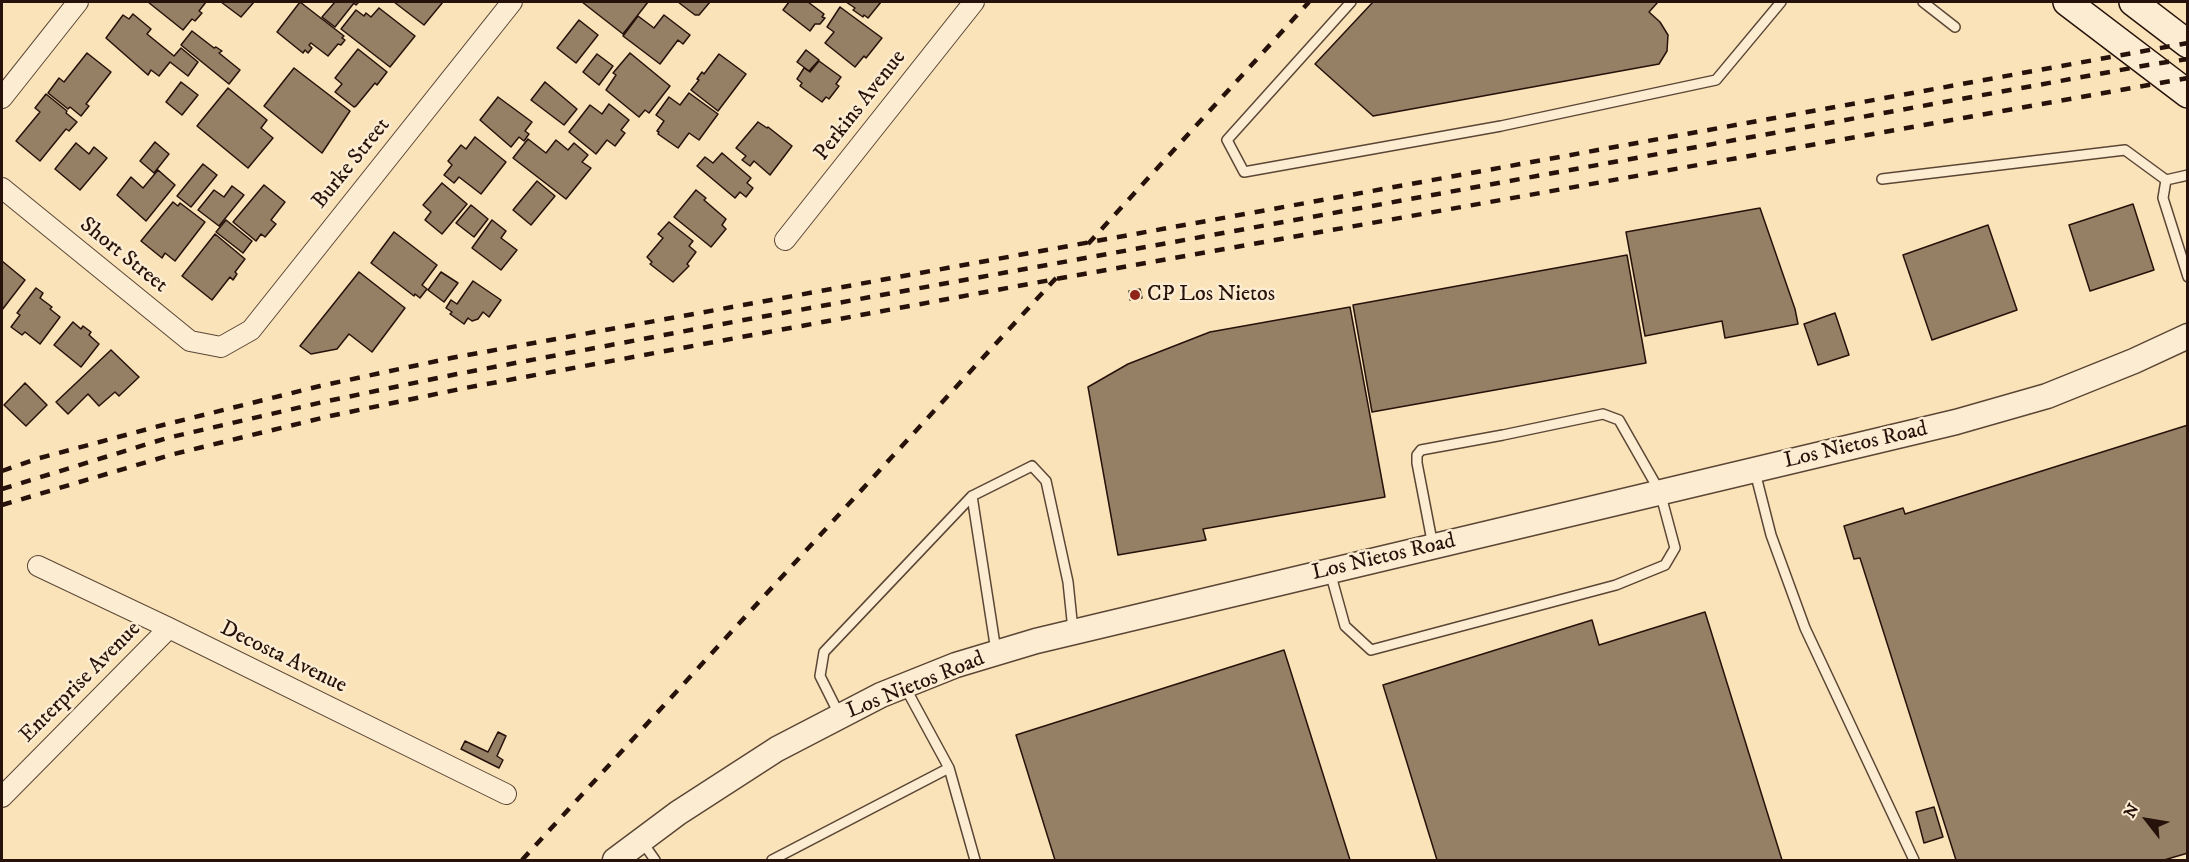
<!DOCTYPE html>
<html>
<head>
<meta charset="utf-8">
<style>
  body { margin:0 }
  #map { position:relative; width:2189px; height:862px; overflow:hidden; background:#fbe3b9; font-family:"IM FELL DW Pica",serif }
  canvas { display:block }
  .frame { position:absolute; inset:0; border:3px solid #26120a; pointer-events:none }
  .north { position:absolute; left:2117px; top:790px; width:60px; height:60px; -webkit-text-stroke:4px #fcedd2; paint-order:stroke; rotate:301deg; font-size:16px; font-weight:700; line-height:24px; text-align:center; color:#26120a }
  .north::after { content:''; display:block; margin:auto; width:21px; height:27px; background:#26120a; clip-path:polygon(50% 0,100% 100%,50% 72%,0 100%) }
</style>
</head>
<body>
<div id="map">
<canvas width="2189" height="862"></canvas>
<div class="frame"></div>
<div class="north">N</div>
</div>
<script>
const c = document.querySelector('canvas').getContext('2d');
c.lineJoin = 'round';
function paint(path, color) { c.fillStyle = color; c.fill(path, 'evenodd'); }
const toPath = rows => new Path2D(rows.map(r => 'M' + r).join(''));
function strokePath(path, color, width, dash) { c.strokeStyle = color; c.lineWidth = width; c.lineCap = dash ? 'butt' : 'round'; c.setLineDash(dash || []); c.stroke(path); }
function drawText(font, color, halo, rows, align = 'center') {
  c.font = font + ' "IM FELL DW Pica",serif'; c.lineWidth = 5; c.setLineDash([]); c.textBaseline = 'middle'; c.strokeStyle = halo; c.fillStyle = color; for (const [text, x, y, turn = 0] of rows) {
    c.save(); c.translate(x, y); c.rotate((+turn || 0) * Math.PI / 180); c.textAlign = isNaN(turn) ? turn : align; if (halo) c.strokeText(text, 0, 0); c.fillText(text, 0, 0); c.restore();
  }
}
const building = toPath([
  [148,2,206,2,199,11,202,13,195,21,192,19,183,30,148,2],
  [221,2,254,2,241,17,221,2],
  [300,2,344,36,342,38,345,40,341,45,338,44,328,56,311,43,309,45,312,48,308,53,305,50,303,53,277,32,300,2],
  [335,2,359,2,356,5,354,3,335,27,322,17,335,2],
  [394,2,443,2,424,25,394,2],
  [582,2,648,2,623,34,582,2],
  [678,2,710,2,699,15,695,15,678,2],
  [789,2,808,2,824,14,822,17,825,18,820,24,815,24,810,31,783,10,789,2],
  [846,2,881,2,868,18,864,15,863,17,853,10,855,8,846,2],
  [1373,2,1658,2,1649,12,1660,22,1668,35,1667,51,1659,64,1373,116,1315,64,1373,2],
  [840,7,882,38,866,58,864,56,855,67,825,43,834,32,827,27,840,7],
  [379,8,415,36,390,67,341,29,356,10,364,16,366,13,371,17,379,8],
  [133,14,151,29,147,34,174,56,181,48,198,62,188,76,170,62,159,76,151,70,148,75,106,38,123,15,129,19,133,14],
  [664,15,690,35,683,44,678,40,660,64,623,36,638,16,654,28,664,15],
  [579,20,598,35,576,63,557,48,579,20],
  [192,31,214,48,216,47,222,51,219,53,240,70,229,84,181,45,192,31],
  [358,49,387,72,377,85,375,83,356,106,354,107,335,92,342,84,335,78,358,49],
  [806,50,819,60,809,71,797,62,806,50],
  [87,53,111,72,86,104,89,106,81,116,70,107,68,109,48,93,59,78,64,82,87,53],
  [630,53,670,86,649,113,645,110,639,117,606,90,616,75,613,73,630,53],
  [597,54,613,66,599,85,583,72,597,54],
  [719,54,746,74,718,111,691,90,699,80,697,79,702,72,704,74,719,54],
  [819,61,841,77,836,84,839,86,829,99,826,97,822,102,800,86,802,83,797,79,804,68,810,72,819,61],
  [294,68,350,111,322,153,264,106,294,68],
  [181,82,198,95,182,115,166,102,181,82],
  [545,82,577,109,564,125,531,100,545,82],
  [228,88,267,120,261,128,273,138,248,168,197,126,228,88],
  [689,93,718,114,699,140,689,133,678,148,658,134,659,132,657,131,664,121,656,115,669,97,680,105,689,93],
  [46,94,67,111,66,113,77,122,69,131,66,129,40,161,16,141,40,112,35,108,46,94],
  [498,97,532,122,525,131,529,134,524,141,519,137,511,147,480,120,498,97],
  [609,104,629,120,621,130,625,133,615,146,607,140,596,154,569,132,590,105,602,114,609,104],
  [758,122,767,128,768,127,792,146,770,175,754,161,750,166,742,160,746,156,736,148,758,122],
  [475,137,506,162,481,194,459,177,454,183,444,175,452,165,448,161,461,145,466,149,475,137],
  [528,139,546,153,556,140,568,150,574,143,588,155,582,162,591,168,566,199,513,158,528,139],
  [155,142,169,154,154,173,140,161,155,142],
  [76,143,89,154,94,147,107,158,80,190,55,169,76,143],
  [722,153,751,178,747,183,753,188,746,197,740,192,735,198,697,166,705,157,713,163,722,153],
  [203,164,217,175,191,207,177,196,203,164],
  [158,170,175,185,146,221,117,195,131,177,143,188,158,170],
  [537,181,555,196,531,225,513,210,537,181],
  [442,183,467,204,442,234,425,220,431,212,423,205,442,183],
  [264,185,285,202,271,220,276,224,265,237,261,234,256,241,233,222,264,185],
  [232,186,244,195,219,226,198,210,214,190,224,197,232,186],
  [696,190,706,198,704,200,726,219,722,225,726,229,711,247,674,217,696,190],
  [173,202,178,206,180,203,205,222,175,261,165,253,162,258,141,241,173,202],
  [2133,204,2154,270,2090,291,2069,225,2133,204],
  [471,205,488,219,474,237,456,223,471,205],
  [1760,208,1795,309,1798,324,1725,338,1722,321,1645,336,1626,232,1760,208],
  [226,220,252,241,243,253,216,232,226,220],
  [492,220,506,231,501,238,517,250,501,270,472,248,492,220],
  [669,222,693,241,689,246,696,252,687,264,689,266,673,282,650,264,652,262,647,257,663,238,658,234,669,222],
  [1988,225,2017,310,1932,340,1903,255,1988,225],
  [394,232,437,265,422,285,427,289,420,298,415,294,414,296,371,263,394,232],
  [215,234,245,259,235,272,237,274,233,280,230,277,212,300,182,276,215,234],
  [1627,255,1646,363,1372,412,1353,305,1627,255],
  [2,261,25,280,2,310,2,261],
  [359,272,405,308,372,352,349,334,337,349,311,354,300,346,359,272],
  [441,272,458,283,444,302,428,290,441,272],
  [473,281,501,300,489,317,483,312,478,319,472,321,468,318,464,324,450,314,452,312,446,308,451,300,457,304,473,281],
  [36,288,43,293,40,298,52,307,50,309,60,317,40,344,25,332,22,335,11,327,20,315,17,313,36,288],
  [1140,289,1142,298,1130,300,1129,291,1140,289],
  [1350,307,1385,497,1203,529,1206,540,1118,555,1088,387,1128,364,1210,332,1350,307],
  [1835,313,1849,355,1818,365,1804,324,1835,313],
  [73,322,81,329,83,326,91,332,89,335,99,344,81,367,54,345,73,322],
  [111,350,139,377,119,396,115,392,99,406,88,394,68,414,56,402,111,350],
  [25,383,47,405,26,426,4,405,25,383],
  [2188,425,2188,853,2164,860,1956,860,1860,558,1854,559,1844,526,1903,508,1905,514,2188,425],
  [1705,612,1782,860,1437,860,1383,685,1592,620,1599,645,1705,612],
  [1284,650,1350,860,1055,860,1016,735,1284,650],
  [498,732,506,736,497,756,503,760,499,768,461,749,465,741,488,752,498,732],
  [1934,807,1943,837,1924,843,1916,812,1934,807]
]);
const service = toPath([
  [1351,2,1227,140,1244,172,1501,126,1716,80,1781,2],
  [1923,2,1955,27],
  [1882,179,2125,150,2166,180,2188,175],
  [2166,180,2163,198,2188,277],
  [1755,472,1771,535,1805,628,1914,860],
  [972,496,996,651],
  [1330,572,1345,626,1371,650,1616,585,1665,565,1675,548,1660,492,1619,420,1603,414,1503,435,1421,450,1417,455,1417,463,1433,546],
  [840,716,820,676,824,652,972,496,1032,466,1046,481,1068,582,1073,630],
  [949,768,975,860],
  [641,840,655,860],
  [772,860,949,768,905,687]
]);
const minor = toPath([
  [2,98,78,2],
  [2,188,190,341,221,347,251,330,512,2],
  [785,240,974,2],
  [38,566,169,628,506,794],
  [2,797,169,628]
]);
const tertiary = toPath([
  [615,860,678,813,777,749,881,695,956,665,1036,641,1956,422,2047,396,2134,361,2188,336]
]);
const secondary = toPath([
  [2067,2,2188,94],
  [2133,2,2188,44]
]);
const rail = toPath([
  [1088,244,1309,2],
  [2,471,36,459,163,425,320,386,451,358,2188,43],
  [2,489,167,438,323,402,457,374,733,322,2148,65,2188,59],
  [2,505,174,454,330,416,465,388,1056,279,2188,78],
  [522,860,1057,277]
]);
const markers = [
  [1135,295,6,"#8f2418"]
];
const streetNames = [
  ["Perkins Avenue",861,106,-52],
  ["Burke Street",352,164,-51],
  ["Short Street",123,256,39],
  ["Los Nietos Road",1856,446,-13],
  ["Los Nietos Road",1384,558,-13],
  ["Decosta Avenue",283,658,26],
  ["Enterprise Avenue",81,683,-45],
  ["Los Nietos Road",916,686,-22]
];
const poiNames = [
  ["CP Los Nietos",1147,295]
];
paint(building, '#957f65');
strokePath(building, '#26120a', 1.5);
strokePath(service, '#5b4636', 12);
strokePath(minor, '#5b4636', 22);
strokePath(tertiary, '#5b4636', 27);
strokePath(secondary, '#26120a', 30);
strokePath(service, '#fcedd2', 9);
strokePath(minor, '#fcedd2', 20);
strokePath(tertiary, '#fcedd2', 24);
strokePath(secondary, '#fcedd2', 27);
strokePath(rail, '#26120a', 4.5, [10, 10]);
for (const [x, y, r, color] of markers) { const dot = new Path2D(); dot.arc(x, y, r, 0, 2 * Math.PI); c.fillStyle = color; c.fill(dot); strokePath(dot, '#fcedd2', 2); }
drawText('22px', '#26120a', '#fcedd2', streetNames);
drawText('22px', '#26120a', '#fcedd2', poiNames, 'left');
</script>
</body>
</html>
